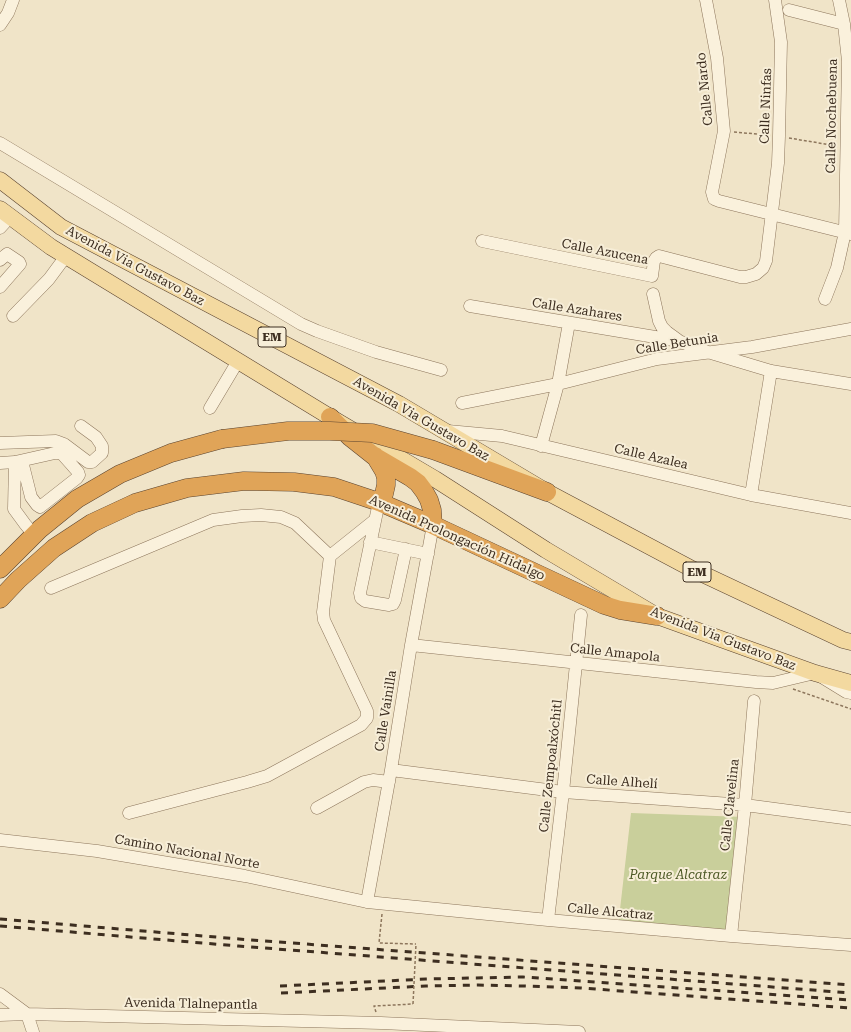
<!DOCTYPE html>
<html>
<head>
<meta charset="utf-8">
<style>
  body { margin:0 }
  canvas { display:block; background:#f0e4c8 }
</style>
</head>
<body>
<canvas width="851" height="1032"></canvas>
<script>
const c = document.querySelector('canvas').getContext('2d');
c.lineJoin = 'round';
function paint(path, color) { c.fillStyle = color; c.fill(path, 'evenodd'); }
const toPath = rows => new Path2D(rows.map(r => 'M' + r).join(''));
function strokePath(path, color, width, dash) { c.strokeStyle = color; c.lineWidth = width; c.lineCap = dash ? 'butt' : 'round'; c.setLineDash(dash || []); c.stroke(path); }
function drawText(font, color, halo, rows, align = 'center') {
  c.font = font + ' "Roboto Serif",serif'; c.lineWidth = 4; c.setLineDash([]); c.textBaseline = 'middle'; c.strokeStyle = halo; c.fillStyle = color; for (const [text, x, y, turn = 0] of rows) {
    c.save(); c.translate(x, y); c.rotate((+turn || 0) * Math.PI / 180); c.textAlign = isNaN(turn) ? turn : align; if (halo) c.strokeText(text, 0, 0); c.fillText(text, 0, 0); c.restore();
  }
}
const green = toPath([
  [631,813,744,817,732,868,731,936,618,927]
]);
const path = toPath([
  [734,132,768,135],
  [789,138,837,146],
  [793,689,851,709],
  [382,914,379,943,416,944],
  [376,1012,374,1006,413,1004]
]);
const minor = toPath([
  [706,0,717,58,724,131,712,192,714,199,719,201,851,234],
  [789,10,844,24],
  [0,25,8,13,13,0],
  [0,143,301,324,317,331,376,352,441,370],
  [0,228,10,217],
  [482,241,652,276,654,261,656,258,659,256,740,277,746,277,756,274,763,268,766,261,778,163,779,136,781,42,775,0],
  [0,260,7,254,19,262,20,264,0,287],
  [653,294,659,321,662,327,667,332,678,340],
  [825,299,837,268,845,232,848,61,844,24,839,0],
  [470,306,679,341,711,353,771,371,851,384],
  [13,316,49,279,66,256],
  [462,403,558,384,657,359,752,347,851,329],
  [210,408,238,361],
  [448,431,502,436,751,495,851,513],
  [0,443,56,441,64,444,88,462,92,462,102,453,102,446,96,437,81,426],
  [541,446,558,384,569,323],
  [15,462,14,509,25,524,34,535],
  [0,463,15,462,55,453,59,453,63,455,71,464,78,472,79,475,77,478,40,507,37,505,31,497,22,461],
  [751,495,771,371],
  [379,502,360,593,361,598,365,601,389,605,393,604,395,600,406,549],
  [370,542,428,554],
  [51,588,213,520,242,516,261,515,281,517,295,523,330,556],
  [411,645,756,682,773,683,815,673,846,692,851,693],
  [391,770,563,792,745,805,851,819],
  [317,808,364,782,373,780,389,782],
  [129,813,247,782,267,776,361,725,367,718,367,711,324,620,323,612,330,556,375,520],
  [0,840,97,851,245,876,367,902,548,920,731,936,851,945],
  [367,902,391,770,411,645,433,525],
  [548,920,563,792,581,615],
  [731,936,745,805,754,701],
  [0,994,27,1014,33,1032],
  [0,1015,27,1014,381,1023,579,1032]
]);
const major = toPath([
  [0,180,61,227,399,404,547,492,692,569,843,640,851,642],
  [0,209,51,247,330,417,435,479,546,550,657,616,815,673,851,683]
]);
const highway = toPath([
  [330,417,350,437,374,456,410,477,418,483,424,491,429,500,432,510,433,525],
  [433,450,547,492],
  [375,456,384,471,386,478,386,485,384,494,379,502],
  [0,569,40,529,77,499,120,474,171,453,222,439],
  [0,599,18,580,54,548,92,523,135,503,187,488,244,481,294,482,334,487,379,502,433,525,604,605,620,610,657,616]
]);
const rail = toPath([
  [0,919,239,939,851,985],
  [0,926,238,946,851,993],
  [280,986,426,979,523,977,851,1000],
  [281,993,426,986,478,985,524,986,581,988,851,1008]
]);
const pathBridge = toPath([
  [413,1004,416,944]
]);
const highwayBridge = toPath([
  [222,439,288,431,330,431,372,433,433,450]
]);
const shields = [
  [272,337,28],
  [697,572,28]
];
const shieldNames = [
  ["EM",272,337],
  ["EM",697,572]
];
const streetNames = [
  ["Calle Nardo",705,89,-96],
  ["Calle Ninfas",766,106,-88],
  ["Calle Nochebuena",832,116,-89],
  ["Calle Azucena",605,252,11],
  ["Avenida Via Gustavo Baz",135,266,28],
  ["Calle Azahares",577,310,9],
  ["Calle Betunia",677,344,-9],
  ["Avenida Via Gustavo Baz",421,419,30],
  ["Calle Azalea",651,457,13],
  ["Avenida Prolongación Hidalgo",457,538,24],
  ["Avenida Via Gustavo Baz",723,639,21],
  ["Calle Amapola",615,653,6],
  ["Calle Vainilla",386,711,-81],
  ["Calle Zempoalxóchitl",551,766,-84],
  ["Calle Alhelí",622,782,4],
  ["Calle Clavelina",730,805,-84],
  ["Camino Nacional Norte",187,852,10],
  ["Calle Alcatraz",610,912,5],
  ["Avenida Tlalnepantla",191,1004,1]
];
const parkNames = [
  ["Parque Alcatraz",678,875]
];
paint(green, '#c9cf9b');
strokePath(minor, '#8d765c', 13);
strokePath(major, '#5b4430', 17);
strokePath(highway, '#5b4430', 19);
strokePath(path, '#8d765c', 1.5, [3, 2]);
strokePath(minor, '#faf1dc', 12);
strokePath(major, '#f3d9a0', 16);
strokePath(highway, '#e0a458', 18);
strokePath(rail, '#3d2e20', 3, [7, 7]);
strokePath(highwayBridge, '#5b4430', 19, []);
strokePath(pathBridge, '#8d765c', 1.5, [3, 2]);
strokePath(highwayBridge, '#e0a458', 18);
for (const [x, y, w] of shields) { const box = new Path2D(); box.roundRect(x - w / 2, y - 10, w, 20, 3); c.fillStyle = '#f7eed8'; c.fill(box); strokePath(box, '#3d2e20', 1); }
drawText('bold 12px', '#3d2e20', null, shieldNames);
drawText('13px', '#3d2e20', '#f7eed8', streetNames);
drawText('italic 13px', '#4d5a26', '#f7eed8', parkNames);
</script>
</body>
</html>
